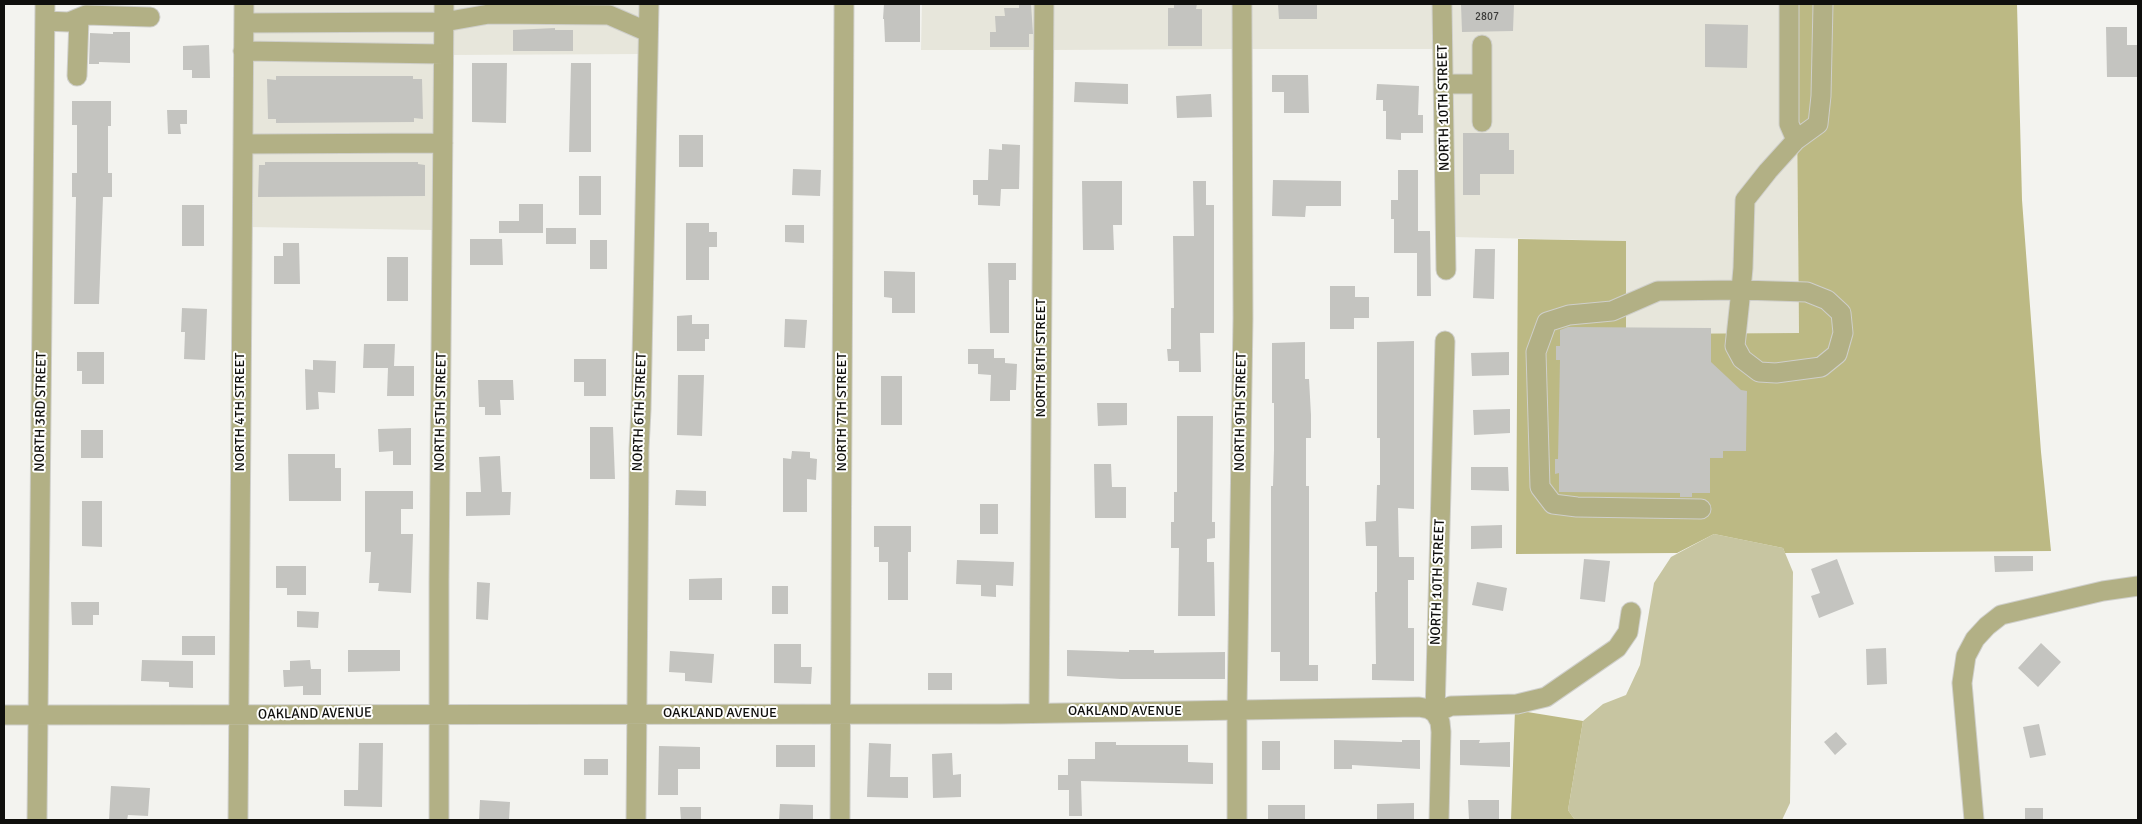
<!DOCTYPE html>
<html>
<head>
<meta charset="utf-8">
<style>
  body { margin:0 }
  #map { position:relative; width:2142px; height:824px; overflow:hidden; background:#f3f3ef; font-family:Signika,sans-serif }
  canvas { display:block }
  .frame { position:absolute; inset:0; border:5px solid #0f0f0d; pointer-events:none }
</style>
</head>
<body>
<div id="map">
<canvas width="2142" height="824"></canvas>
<div class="frame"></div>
</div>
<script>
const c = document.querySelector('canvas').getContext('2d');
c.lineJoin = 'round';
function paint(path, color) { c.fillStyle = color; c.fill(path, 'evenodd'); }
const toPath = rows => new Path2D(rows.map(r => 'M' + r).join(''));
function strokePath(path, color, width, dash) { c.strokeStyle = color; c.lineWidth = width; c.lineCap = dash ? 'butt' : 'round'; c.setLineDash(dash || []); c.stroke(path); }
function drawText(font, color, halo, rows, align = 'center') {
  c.font = font + ' Signika,sans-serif'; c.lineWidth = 4; c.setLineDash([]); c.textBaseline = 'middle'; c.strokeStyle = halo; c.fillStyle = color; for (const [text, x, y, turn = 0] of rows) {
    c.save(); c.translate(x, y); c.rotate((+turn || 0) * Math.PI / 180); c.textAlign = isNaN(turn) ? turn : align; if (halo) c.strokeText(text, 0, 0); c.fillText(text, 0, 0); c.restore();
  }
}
const built = toPath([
  [252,4,436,4,435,153,432,230,250,227],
  [452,4,641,4,640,54,451,55],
  [922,4,1036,4,1035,50,921,50],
  [1052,4,1234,4,1233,49,1051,50],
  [1250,4,1434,4,1435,49,1249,49],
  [1450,4,1796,4,1799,333,1626,334,1625,241,1453,237]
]);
const green = toPath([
  [1714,534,1783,548,1793,572,1790,803,1782,820,1575,820,1568,810,1583,721,1603,704,1626,695,1640,665,1654,583,1671,557]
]);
const forest = toPath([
  [1796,4,2017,4,2022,200,2041,452,2051,551,1785,553,1783,548,1714,534,1677,553,1516,554,1518,239,1626,241,1626,334,1799,333],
  [1515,710,1583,721,1568,810,1575,820,1511,820]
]);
const building = toPath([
  [884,4,920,4,920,42,885,42,884,19,883,19],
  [1019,4,1031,4,1033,34,1029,34,1029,47,990,47,990,32,996,32,995,16,1005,16,1004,8,1019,8],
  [1174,4,1197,4,1196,9,1202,9,1202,46,1168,46,1168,8,1174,8],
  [1278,4,1317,4,1317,19,1279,19],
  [1461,4,1514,4,1513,31,1462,32],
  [1705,24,1748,25,1747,68,1705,67],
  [2106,27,2127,27,2127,45,2138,45,2138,77,2107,77],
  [555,28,555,30,573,30,573,51,513,51,513,30],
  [113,32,130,32,130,63,99,62,99,64,89,64,90,33,113,34],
  [209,45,210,78,192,78,192,70,183,70,183,46],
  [472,63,507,63,506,123,472,122],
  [571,63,591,63,591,152,569,152],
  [1272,75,1308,75,1309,113,1284,113,1284,92,1272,92],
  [276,76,413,76,413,79,422,79,423,119,414,118,414,122,276,123,276,119,268,119,267,79,276,80],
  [1075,82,1128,84,1128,104,1074,102],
  [1377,84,1419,86,1418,115,1423,115,1423,133,1401,133,1401,140,1386,139,1386,111,1383,111,1383,100,1376,100],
  [1211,94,1212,117,1177,118,1176,96],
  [72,101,111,101,111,126,108,126,108,173,112,173,112,197,103,197,99,304,74,304,76,197,72,197,72,173,77,173,77,125,72,125],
  [167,110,187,110,187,124,180,124,181,134,168,134],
  [1463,133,1509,133,1509,150,1514,150,1514,174,1480,174,1480,195,1463,195],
  [679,135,703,135,703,167,679,167],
  [1002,144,1020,145,1019,189,1001,189,1000,206,978,205,978,195,973,195,973,180,988,180,989,149,1002,150],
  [265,162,418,162,418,164,425,165,425,196,258,197,259,165,265,165],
  [793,169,821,170,820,196,792,195],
  [1398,170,1418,170,1418,231,1430,231,1431,296,1417,296,1417,253,1394,253,1394,219,1391,219,1391,200,1398,200],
  [579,176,601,176,601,215,579,215],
  [1273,180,1341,181,1341,206,1306,206,1305,217,1272,216],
  [1082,181,1122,181,1122,225,1113,225,1114,250,1083,250],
  [1193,181,1206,181,1206,205,1214,205,1214,333,1200,333,1201,372,1179,372,1179,361,1168,361,1167,349,1171,349,1171,308,1174,308,1173,236,1194,236],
  [519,204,543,204,543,233,499,233,499,221,519,221],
  [182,205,204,205,204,246,182,246],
  [686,223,709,223,709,232,717,232,717,247,709,247,709,280,686,280],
  [785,225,804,225,804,243,785,242],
  [546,228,576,228,576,244,546,244],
  [470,239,502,239,503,265,470,265],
  [590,240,607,240,607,269,590,269],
  [283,243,299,243,300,284,274,284,274,256,283,256],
  [1475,249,1495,249,1494,299,1473,298],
  [387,257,408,257,408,301,387,301],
  [988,263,1016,263,1016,280,1009,280,1009,333,990,333],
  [884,271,915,272,915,313,892,313,892,298,884,297],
  [1330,286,1355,286,1355,297,1369,297,1369,318,1354,318,1354,329,1330,329],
  [182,308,207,309,205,360,184,359,185,332,181,332],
  [692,315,692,324,709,324,709,339,705,339,705,351,677,351,677,316],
  [785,319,807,320,805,348,784,347],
  [1568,327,1711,328,1711,362,1741,390,1747,391,1746,451,1723,451,1723,458,1710,458,1710,493,1692,493,1692,497,1680,497,1680,493,1559,492,1559,473,1555,474,1555,459,1558,459,1560,360,1556,360,1556,346,1560,346,1560,330],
  [1414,341,1414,509,1398,508,1399,557,1414,557,1414,580,1408,580,1408,628,1414,628,1414,681,1372,680,1372,664,1376,664,1375,592,1377,592,1377,546,1366,546,1365,522,1376,521,1377,485,1380,485,1380,438,1377,438,1377,342],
  [1305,342,1305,379,1309,379,1311,415,1311,438,1306,438,1306,486,1309,486,1309,665,1318,665,1318,681,1280,681,1280,652,1271,652,1271,486,1273,486,1274,450,1274,403,1272,403,1272,343],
  [364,344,395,344,394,366,414,366,414,396,387,396,388,368,363,368],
  [968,349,994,349,994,358,1005,358,1005,363,1017,364,1016,390,1010,390,1010,401,990,401,991,375,978,374,978,364,968,364],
  [77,352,104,352,104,384,82,384,82,371,77,371],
  [1509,352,1509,375,1472,376,1471,353],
  [574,359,606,359,606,396,584,396,584,382,574,382],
  [313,360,336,361,335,393,318,392,319,409,306,410,305,369,313,370],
  [678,375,704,375,702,436,677,435],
  [881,376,902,376,902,425,881,425],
  [478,380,513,380,514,400,500,400,501,415,485,415,485,407,479,407],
  [1097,403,1127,403,1127,425,1098,426],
  [1510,409,1510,433,1474,435,1473,410],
  [1177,416,1213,416,1212,522,1215,522,1215,538,1207,539,1207,562,1214,562,1215,616,1178,616,1179,548,1171,548,1171,522,1174,522,1174,492,1177,492],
  [590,427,613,427,615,479,590,479],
  [411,428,411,465,393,465,393,451,379,452,378,429],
  [81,430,103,430,103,458,81,458],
  [792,451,810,452,810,458,817,459,816,480,807,479,807,512,783,512,783,458,791,459],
  [288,454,335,454,335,468,341,468,341,501,289,501],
  [500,456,502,492,511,492,510,515,466,516,466,492,481,492,479,457],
  [1094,464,1111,464,1112,487,1126,487,1126,518,1095,518],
  [1471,467,1508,467,1509,491,1471,490],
  [676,490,706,491,706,506,675,505],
  [365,491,413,491,413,509,401,509,401,534,413,534,411,593,378,591,379,583,369,583,371,552,365,552],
  [82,501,102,501,102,547,82,546],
  [980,504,998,504,998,534,980,534],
  [1502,525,1502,548,1471,549,1471,526],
  [874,526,911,526,911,552,908,552,908,600,888,600,888,562,879,562,879,547,874,547],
  [1994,556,2033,556,2033,571,1995,572],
  [1584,559,1610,561,1605,602,1580,599],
  [1837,559,1854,604,1819,618,1811,596,1820,593,1811,569],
  [957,560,1014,562,1013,586,996,585,996,597,981,596,981,585,956,584],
  [276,566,306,566,306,595,287,595,287,588,276,588],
  [722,578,722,600,689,600,689,579],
  [477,582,490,583,488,620,476,619],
  [1477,582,1507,588,1503,611,1472,605],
  [772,586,788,586,788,614,772,614],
  [71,602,99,602,99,615,93,615,93,625,72,625],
  [297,611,319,612,318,628,297,627],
  [182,636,215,636,215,655,182,655],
  [2041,643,2061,662,2038,687,2018,668],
  [774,644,801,644,801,667,812,667,811,684,774,683],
  [1886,648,1887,684,1867,685,1866,649],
  [348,650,400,650,400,671,348,672],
  [1067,650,1129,652,1129,650,1154,650,1154,653,1225,652,1225,679,1121,679,1067,676],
  [670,651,714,654,712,683,685,681,685,673,669,672],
  [142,660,193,661,193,688,169,687,169,682,141,681],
  [310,660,311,669,321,669,321,695,303,695,303,686,284,687,283,670,290,670,290,661],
  [928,673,952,673,952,690,928,690],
  [2039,724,2046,755,2030,758,2023,727],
  [1836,732,1847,744,1835,755,1824,742],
  [1334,740,1402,742,1402,740,1420,740,1420,769,1352,765,1352,769,1334,769],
  [1460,740,1480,740,1479,743,1510,742,1510,767,1460,765],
  [1262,741,1280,741,1280,770,1262,770],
  [1095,742,1116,742,1116,745,1188,745,1188,762,1213,763,1213,784,1081,781,1082,816,1069,816,1069,790,1058,790,1058,775,1068,775,1068,759,1095,759],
  [359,743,383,743,382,807,344,806,344,790,358,790],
  [869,743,891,744,890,777,908,777,908,798,867,797],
  [776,745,815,745,815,767,776,767],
  [659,746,700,747,700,769,678,769,678,795,658,795],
  [952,753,953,775,961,774,961,797,933,798,932,754],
  [584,759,608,759,608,775,584,775],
  [111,786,150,788,148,816,128,815,127,820,109,820],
  [480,800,510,802,509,820,479,820],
  [1468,800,1499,800,1499,820,1469,820],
  [1414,803,1414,820,1377,820,1377,804],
  [780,804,813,805,813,820,779,820],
  [1268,805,1305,805,1305,820,1268,820],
  [680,807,701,807,701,820,681,820],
  [2025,808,2043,808,2043,820,2025,820]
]);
const minor = toPath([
  [1442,4,1446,270],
  [1789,4,1789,124,1796,140,1818,124,1821,96,1823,4],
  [45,21,69,22,86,15,150,17],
  [244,23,444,22,489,14,609,15,648,32],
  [1482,45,1482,122],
  [243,51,443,54],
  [77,76,79,18],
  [1444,84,1482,84],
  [244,144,443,143],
  [1701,509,1577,507,1553,504,1540,487,1536,352,1547,322,1569,315,1612,311,1658,291,1741,290,1807,292,1827,300,1841,313,1843,333,1837,354,1821,367,1776,373,1759,372,1742,359,1735,346,1741,290,1743,268,1745,200,1768,171,1796,140],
  [1039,712,1044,4],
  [4,715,1002,714,1419,707,1429,709,1435,713,1451,706,1517,704,1546,697,1617,648,1628,632,1631,612],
  [37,820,45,4],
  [238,820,244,4],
  [439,820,439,581,444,4],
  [636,820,639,449,641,410,649,4],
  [840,820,844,4],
  [1237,820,1237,710,1243,318,1242,4],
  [1439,820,1441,732,1440,722,1435,713,1445,341],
  [1974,820,1962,683,1966,656,1975,639,1987,626,2001,615,2103,591,2138,586]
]);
const numberNames = [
  ["2807",1487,17]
];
const streetNames = [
  ["NORTH 10TH STREET",1444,108,-91],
  ["NORTH 8TH STREET",1041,358,-90],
  ["NORTH 3RD STREET",41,412,-89],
  ["NORTH 4TH STREET",240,412,-90],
  ["NORTH 5TH STREET",441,412,-89],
  ["NORTH 6TH STREET",640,412,-88],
  ["NORTH 7TH STREET",842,412,-90],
  ["NORTH 9TH STREET",1241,412,-89],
  ["NORTH 10TH STREET",1438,582,-88],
  ["OAKLAND AVENUE",1125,711],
  ["OAKLAND AVENUE",720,713],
  ["OAKLAND AVENUE",315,714,-1]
];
paint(built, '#e7e6db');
paint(green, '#c7c5a1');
paint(forest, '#bcb984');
paint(building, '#c4c4c0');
strokePath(minor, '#cfcfcb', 21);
strokePath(minor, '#b2b085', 19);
drawText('11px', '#3c3c3a', null, numberNames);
drawText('14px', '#0f0f0d', '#fffffe', streetNames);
</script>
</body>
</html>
